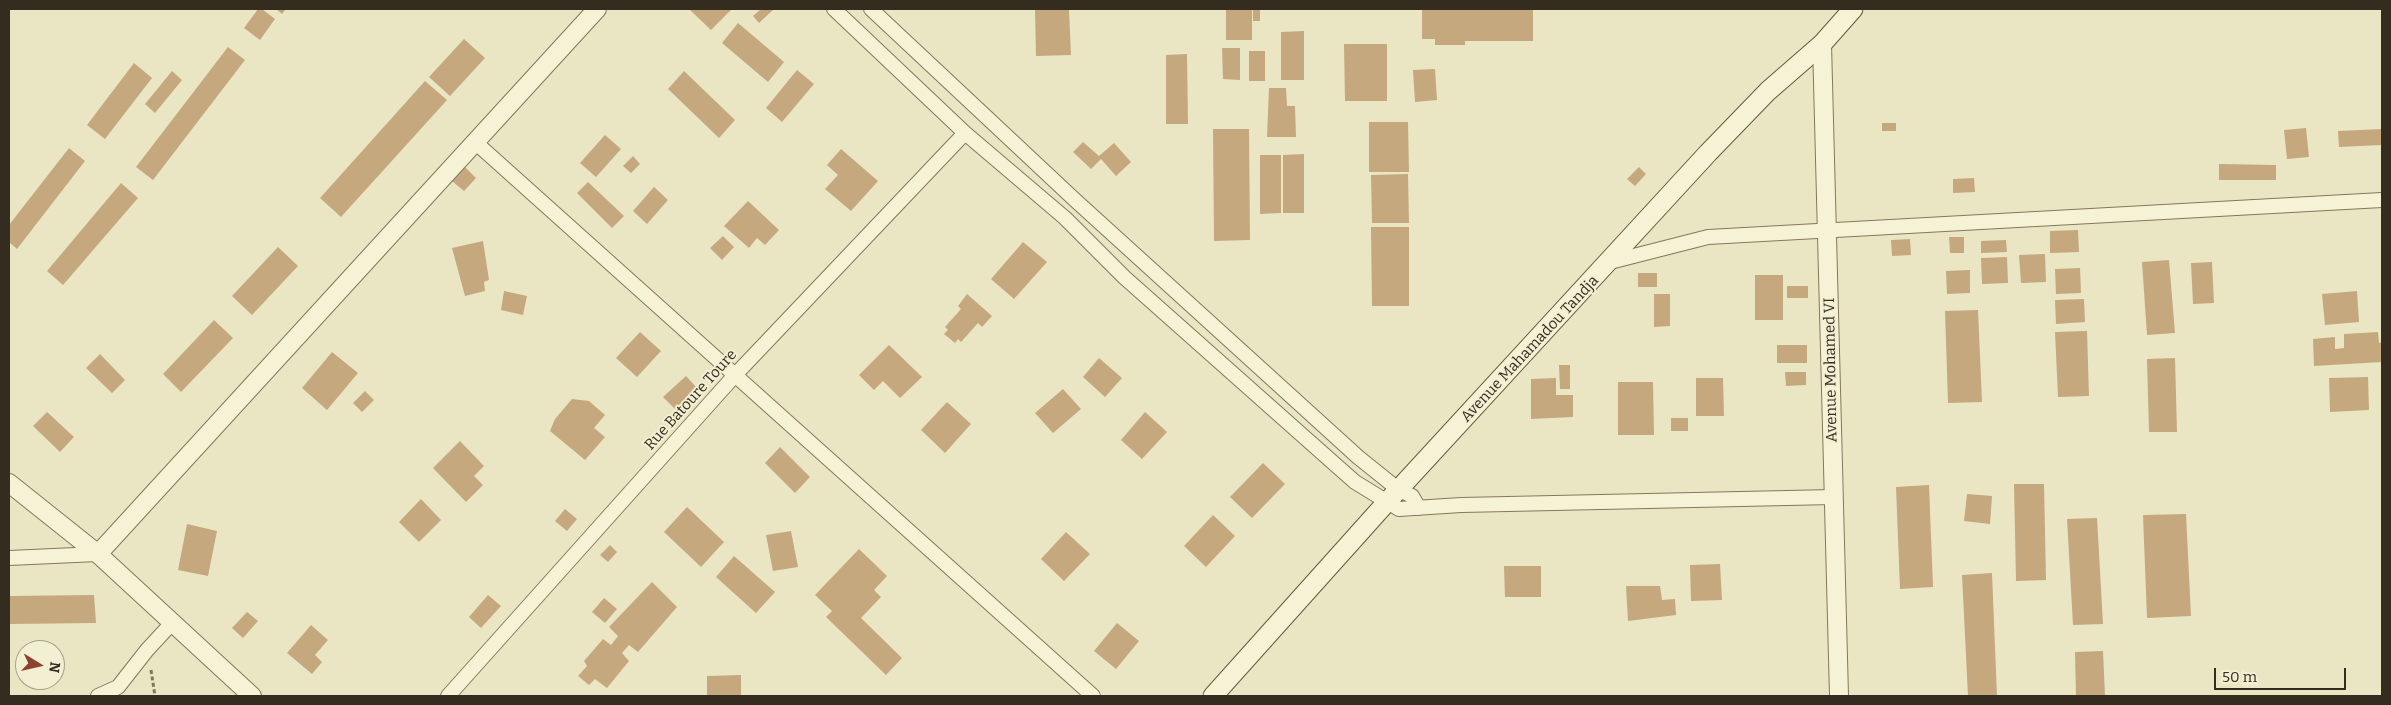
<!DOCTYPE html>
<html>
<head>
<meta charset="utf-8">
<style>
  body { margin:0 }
  #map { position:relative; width:2391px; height:705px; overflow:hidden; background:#eae6c4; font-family:Bitter,serif }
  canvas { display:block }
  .frame { position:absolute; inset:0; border:10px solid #342d1f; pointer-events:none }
  .north { position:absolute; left:15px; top:640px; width:50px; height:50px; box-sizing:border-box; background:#f2efd3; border:1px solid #a6a18b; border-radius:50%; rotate:99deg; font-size:14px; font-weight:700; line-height:20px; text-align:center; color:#342d1f }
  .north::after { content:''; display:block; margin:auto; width:18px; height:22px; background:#8d4131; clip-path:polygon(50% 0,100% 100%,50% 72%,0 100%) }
  .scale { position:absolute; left:2214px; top:668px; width:132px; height:22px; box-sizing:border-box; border:2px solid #342d1f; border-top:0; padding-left:6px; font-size:15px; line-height:18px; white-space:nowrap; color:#342d1f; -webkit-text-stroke:4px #f2efd3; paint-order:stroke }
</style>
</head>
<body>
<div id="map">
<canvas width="2391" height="705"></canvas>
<div class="frame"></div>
<div class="north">N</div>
<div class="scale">50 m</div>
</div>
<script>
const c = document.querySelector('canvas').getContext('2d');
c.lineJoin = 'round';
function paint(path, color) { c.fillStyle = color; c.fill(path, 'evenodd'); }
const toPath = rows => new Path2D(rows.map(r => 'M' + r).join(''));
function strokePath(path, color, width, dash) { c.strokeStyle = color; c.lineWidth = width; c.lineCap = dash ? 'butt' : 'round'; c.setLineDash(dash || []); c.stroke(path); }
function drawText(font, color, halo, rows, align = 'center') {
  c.font = font + ' Bitter,serif'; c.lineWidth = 4; c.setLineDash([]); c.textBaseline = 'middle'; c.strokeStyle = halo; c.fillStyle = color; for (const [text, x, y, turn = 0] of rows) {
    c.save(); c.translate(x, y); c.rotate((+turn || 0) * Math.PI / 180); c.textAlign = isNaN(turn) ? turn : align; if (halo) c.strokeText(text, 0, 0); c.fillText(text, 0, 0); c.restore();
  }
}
const building = toPath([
  [258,9,262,9,275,19,260,40,244,28],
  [276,9,286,9,282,14],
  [689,9,732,9,711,30],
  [761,9,774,9,759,23,753,16],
  [1035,9,1069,9,1071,55,1036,56],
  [1226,9,1252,9,1252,40,1226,40],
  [1253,9,1260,9,1260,21,1253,21],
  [1422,9,1533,9,1533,41,1465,41,1465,45,1435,45,1435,39,1422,39],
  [738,23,784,62,768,82,722,43],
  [1304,31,1304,80,1281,80,1281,32],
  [464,39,485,58,450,96,429,77],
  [1344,44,1387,44,1387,101,1345,101],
  [228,47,245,60,153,180,136,167],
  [1222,48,1240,48,1240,80,1223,79],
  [1249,51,1265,51,1265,81,1249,81],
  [1187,54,1188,124,1166,124,1166,55],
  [134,63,152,78,105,139,87,125],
  [1435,69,1437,100,1415,102,1413,70],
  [797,70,814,84,782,122,766,108],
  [172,71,182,80,155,113,145,104],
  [684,71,735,120,719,138,668,89],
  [425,81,447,100,341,217,320,198],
  [1269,88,1286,88,1287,106,1295,106,1296,137,1267,137],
  [1369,122,1408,122,1409,172,1369,172],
  [1882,123,1896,123,1896,131,1882,131],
  [2306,128,2309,157,2287,159,2284,130],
  [1213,129,1249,129,1250,240,1214,241],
  [2382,129,2382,145,2339,147,2338,131],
  [605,135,621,149,596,177,580,163],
  [1083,142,1099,156,1114,143,1131,162,1116,176,1101,159,1091,169,1073,152],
  [69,148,85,161,17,249,9,242,9,225],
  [841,149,878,181,851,211,825,189,838,175,827,165],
  [1304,154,1304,213,1283,213,1283,155],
  [1260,155,1281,155,1281,213,1260,214],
  [633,156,640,164,631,173,623,166],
  [2219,164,2276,165,2276,180,2219,180],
  [465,167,476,178,464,191,452,181],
  [1639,167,1646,174,1635,186,1627,179],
  [1408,174,1409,223,1372,223,1371,175],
  [1974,178,1975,192,1953,193,1953,179],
  [588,182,624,216,612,228,577,193],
  [121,183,138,198,63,285,47,271],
  [654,187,668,200,647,224,633,211],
  [748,201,779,230,765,245,757,238,749,248,724,226],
  [1371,227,1409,227,1409,306,1372,306],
  [2078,230,2079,252,2050,253,2050,231],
  [723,236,734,247,722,260,710,248],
  [1949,237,1964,237,1964,253,1950,253],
  [1910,239,1911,255,1892,256,1891,240],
  [2006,240,2007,252,1981,253,1981,241],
  [483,241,489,280,484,282,485,291,465,296,452,248],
  [1023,242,1047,262,1014,299,991,279],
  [278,247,298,266,252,315,232,296],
  [2045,254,2046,282,2021,283,2019,255],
  [2007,257,2008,283,1982,284,1981,258],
  [2169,260,2175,333,2147,335,2142,262],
  [2212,262,2214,303,2193,304,2191,263],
  [2080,268,2081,293,2056,294,2055,269],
  [1970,270,1970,293,1947,294,1946,271],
  [1638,273,1657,273,1657,287,1638,287],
  [1755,275,1783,275,1783,320,1755,320],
  [1787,286,1808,286,1808,298,1787,298],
  [504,291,527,296,523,315,501,310],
  [2357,291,2359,322,2325,325,2322,294],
  [967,294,992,316,982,327,978,323,961,342,958,339,955,343,944,334,948,330,945,327,961,309,958,306],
  [1654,294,1670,294,1670,326,1654,327],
  [2084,299,2085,322,2056,324,2055,300],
  [1978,310,1982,402,1948,403,1945,311],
  [214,320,233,338,181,392,163,374],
  [2087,331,2089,396,2058,397,2055,332],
  [640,332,661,351,637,377,616,358],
  [2378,332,2379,343,2382,342,2382,362,2314,366,2313,339,2335,337,2335,349,2344,348,2344,334],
  [889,345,922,377,900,398,883,381,874,390,859,375],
  [1777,345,1807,345,1807,363,1777,363],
  [332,352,358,373,327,410,302,388],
  [100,354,125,380,112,393,86,368],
  [1099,358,1122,378,1105,397,1083,377],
  [2175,358,2177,432,2149,432,2147,359],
  [1559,365,1570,365,1570,389,1560,389],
  [1785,372,1806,372,1806,385,1786,386],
  [686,376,697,388,675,409,663,397],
  [2368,377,2369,410,2330,412,2329,378],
  [1556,378,1556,395,1573,395,1573,417,1531,419,1531,379],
  [1696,378,1723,378,1724,416,1696,416],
  [1618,382,1653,382,1654,435,1618,435],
  [1063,389,1081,409,1053,433,1035,413],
  [365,391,374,400,362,412,353,403],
  [572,399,589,401,605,415,594,428,605,437,585,460,550,431,555,419],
  [947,402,971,424,945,453,921,430],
  [47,412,74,437,60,452,33,426],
  [1145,412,1167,432,1142,459,1121,440],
  [1671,418,1688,418,1688,431,1671,431],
  [460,441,484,466,474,476,483,485,466,502,433,468],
  [780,447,810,477,795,493,765,463],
  [1263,463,1285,484,1252,518,1230,497],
  [2014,484,2044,484,2046,580,2016,581],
  [1929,485,1933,587,1900,589,1896,487],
  [1967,494,1992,496,1990,524,1964,521],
  [421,499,441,520,419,542,399,522],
  [687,507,724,542,701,567,664,532],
  [565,509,577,519,567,531,555,521],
  [2186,514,2191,616,2147,618,2143,515],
  [1213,515,1235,536,1206,567,1184,546],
  [2097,518,2103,624,2073,625,2067,519],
  [187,524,217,531,208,576,178,570],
  [791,531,798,567,773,571,766,535],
  [1066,532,1090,554,1064,581,1041,559],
  [610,545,617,552,608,562,600,555],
  [859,549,887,576,874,590,881,597,861,618,902,658,886,675,826,617,832,611,815,595],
  [734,556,775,592,756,613,716,577],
  [1720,564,1722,600,1691,601,1690,565],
  [1504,566,1541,566,1541,597,1505,597],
  [1992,573,1997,696,1968,696,1962,575],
  [652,582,677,607,638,652,629,645,622,653,629,661,607,688,595,679,589,685,578,676,587,666,584,661,603,639,611,645,618,636,609,627],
  [1626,586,1660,586,1662,600,1675,599,1676,615,1628,621],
  [94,595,96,623,9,624,9,596],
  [488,595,501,606,481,628,469,617],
  [604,598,617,609,605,623,592,612],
  [247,612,258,621,243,638,232,628],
  [1117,623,1139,641,1116,669,1094,651],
  [311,625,328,640,315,655,322,662,312,674,287,653],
  [2103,651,2105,696,2076,696,2075,652],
  [741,675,741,696,707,696,707,676]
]);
const path = toPath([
  [151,670,155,696]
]);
const minor = toPath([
  [834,9,965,133,1065,218,1124,277,1338,467,1355,482,1399,509,1461,505,1834,497],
  [871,9,1075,200,1358,457,1399,490,1412,496,1419,508],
  [475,142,1093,696],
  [1610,262,1708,237,2382,200],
  [9,558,98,554],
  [98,696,118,687,147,650,172,623],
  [448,696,736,374,965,133]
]);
const tertiary = toPath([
  [1822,44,1839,696],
  [9,483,98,554,252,696],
  [98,554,597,9]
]);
const secondary = toPath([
  [1213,696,1386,503,1708,153,1768,91,1822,44,1853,9]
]);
const streetNames = [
  ["Avenue Mahamadou Tandja",1530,349,-47],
  ["Avenue Mohamed VI",1831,370,-91],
  ["Rue Batoure Toure",691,400,-48]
];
paint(building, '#c5a87d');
strokePath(minor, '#83785c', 16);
strokePath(tertiary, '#83785c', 20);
strokePath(secondary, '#65593f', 21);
strokePath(path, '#83785c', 3, [4, 2.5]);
strokePath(minor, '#f6f2d6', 14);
strokePath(tertiary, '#f6f2d6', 18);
strokePath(secondary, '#f6f2d6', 19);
drawText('15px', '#342d1f', '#f2efd3', streetNames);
</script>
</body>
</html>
